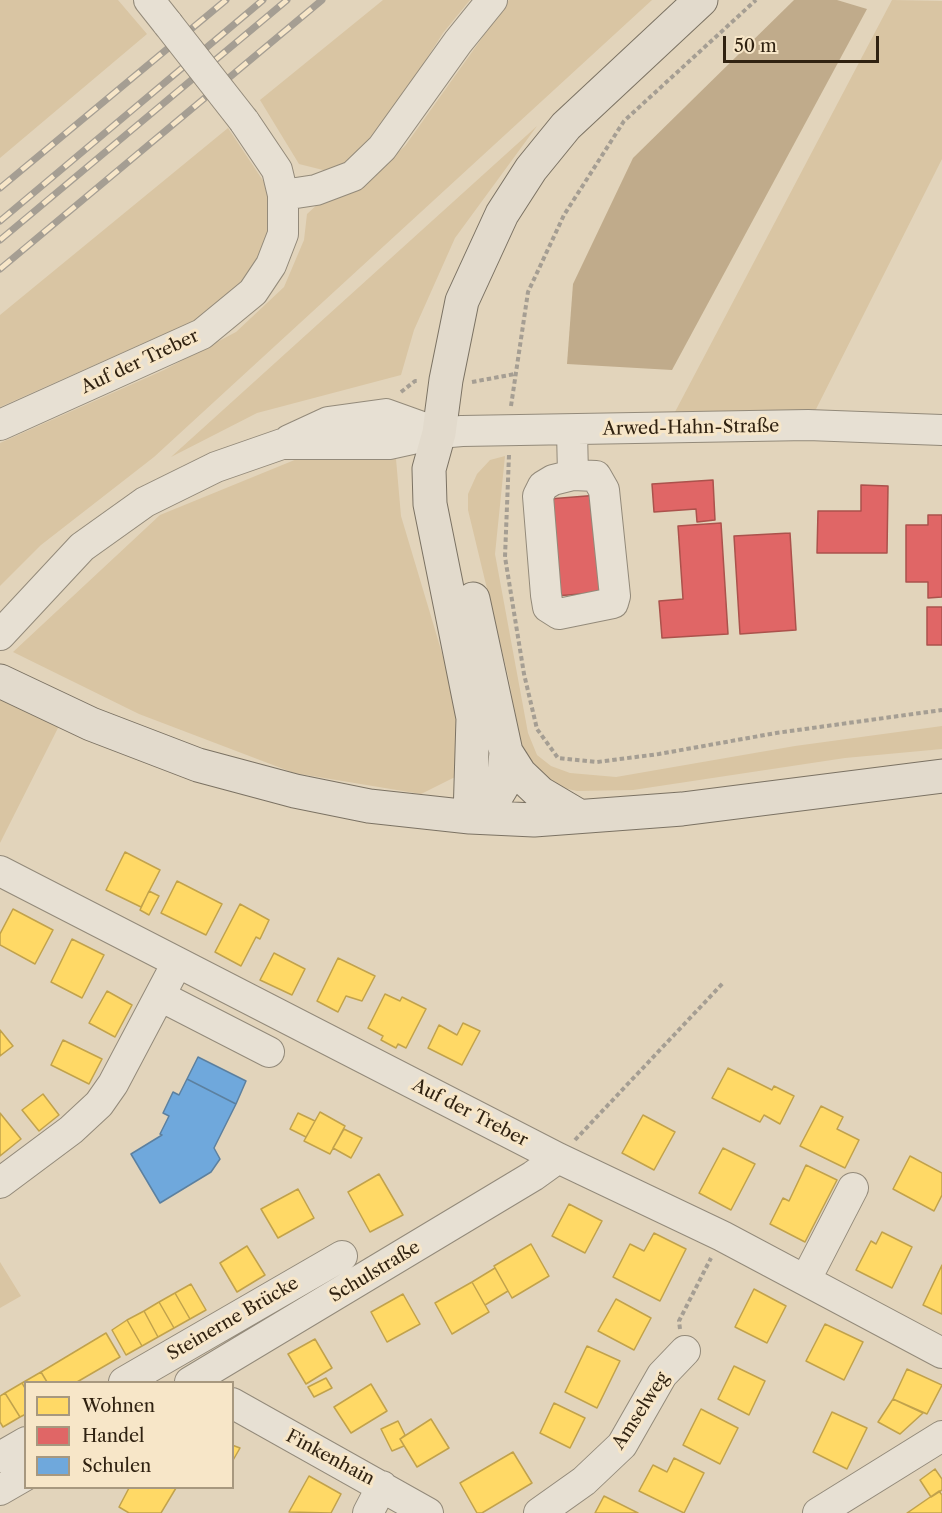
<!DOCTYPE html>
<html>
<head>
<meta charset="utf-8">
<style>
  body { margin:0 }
  #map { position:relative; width:942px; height:1513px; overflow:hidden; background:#e2d4bb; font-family:"Libre Caslon Text",serif }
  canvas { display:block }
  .legend { position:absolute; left:24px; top:1381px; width:210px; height:108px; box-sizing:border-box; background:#f7e6c8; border:2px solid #a7987f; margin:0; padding:8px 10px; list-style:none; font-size:18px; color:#302211 }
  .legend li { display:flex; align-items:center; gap:12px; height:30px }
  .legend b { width:30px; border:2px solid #a7987f }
  .scale { position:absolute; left:723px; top:36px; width:156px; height:27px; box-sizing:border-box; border:3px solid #302211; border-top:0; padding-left:8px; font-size:18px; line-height:21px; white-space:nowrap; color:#302211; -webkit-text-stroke:4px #f7e6c8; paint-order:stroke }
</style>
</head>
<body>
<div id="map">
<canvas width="942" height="1513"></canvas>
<ul class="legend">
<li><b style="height:16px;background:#ffd966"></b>Wohnen</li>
<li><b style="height:16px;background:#e06666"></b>Handel</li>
<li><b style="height:16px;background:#6fa8dc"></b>Schulen</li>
</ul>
<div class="scale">50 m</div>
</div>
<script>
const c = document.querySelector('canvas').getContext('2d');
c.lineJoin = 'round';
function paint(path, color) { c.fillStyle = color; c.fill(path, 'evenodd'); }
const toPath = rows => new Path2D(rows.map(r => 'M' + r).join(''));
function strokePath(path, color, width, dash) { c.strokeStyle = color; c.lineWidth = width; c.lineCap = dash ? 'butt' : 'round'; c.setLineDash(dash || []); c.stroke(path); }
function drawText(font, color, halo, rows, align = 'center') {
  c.font = font + ' "Libre Caslon Text",serif'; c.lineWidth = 6; c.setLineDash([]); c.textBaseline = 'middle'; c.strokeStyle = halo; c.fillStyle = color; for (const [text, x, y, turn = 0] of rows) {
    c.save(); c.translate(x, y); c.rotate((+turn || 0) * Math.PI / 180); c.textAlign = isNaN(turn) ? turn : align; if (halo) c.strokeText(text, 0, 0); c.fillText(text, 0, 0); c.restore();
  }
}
const green = toPath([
  [0,0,118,0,147,34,0,158],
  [383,0,470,0,443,33,379,134,355,158,327,171,299,164,260,100],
  [509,0,652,0,154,457,41,545,0,586,0,443,164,370,236,332,284,287,304,240,307,214,332,191,364,183,405,146],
  [892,0,942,1,942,159,808,425,666,429],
  [537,126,455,238,414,330,401,375,257,413,171,457],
  [228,128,268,188,268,239,248,278,198,319,0,407,0,315],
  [505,456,495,554,528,733,537,755,551,766,570,773,616,777,795,746,942,726,942,749,845,758,633,790,577,791,554,786,522,754,509,680,468,510,468,494,477,474,490,460],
  [297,459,396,459,401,516,456,700,455,777,421,794,294,773,139,714,13,652,160,515],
  [0,694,60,724,0,843],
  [0,1262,21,1296,0,1308]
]);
const water = toPath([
  [794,0,837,0,867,9,672,370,567,364,573,284,633,158]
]);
const homes = toPath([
  [125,852,160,870,141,907,106,890,125,852],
  [177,881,222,904,206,935,161,913,177,881],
  [149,891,159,896,149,915,140,910,149,891],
  [240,904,269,920,260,939,256,937,241,966,215,952,240,904],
  [13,909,53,930,35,964,0,945,0,934,13,909],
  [72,939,104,955,82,998,51,982,72,939],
  [274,953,305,969,292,995,260,980,274,953],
  [338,958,375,976,362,1001,346,996,338,1012,317,1001,338,958],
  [107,991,132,1005,115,1037,89,1023,107,991],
  [385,994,400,1001,402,997,426,1009,406,1048,398,1044,396,1048,381,1040,383,1036,368,1028,385,994],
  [463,1023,480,1031,462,1065,428,1048,439,1025,457,1035,463,1023],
  [0,1030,13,1046,0,1056,0,1030],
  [63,1040,102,1059,89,1084,51,1065,63,1040],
  [728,1068,772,1090,774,1086,794,1096,780,1124,764,1115,760,1122,712,1098,728,1068],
  [43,1094,59,1115,39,1131,22,1110,43,1094],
  [821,1106,843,1117,837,1129,859,1140,845,1168,800,1146,821,1106],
  [320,1112,345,1126,330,1154,304,1141,320,1112],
  [0,1113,21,1139,0,1156,0,1113],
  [298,1113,315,1121,306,1137,290,1129,298,1113],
  [643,1115,675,1132,654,1170,622,1153,643,1115],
  [344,1129,362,1138,351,1158,333,1148,344,1129],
  [723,1148,755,1164,731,1210,699,1193,723,1148],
  [910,1156,942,1173,942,1195,934,1211,893,1189,910,1156],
  [806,1165,837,1180,805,1242,770,1224,783,1198,789,1201,806,1165],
  [379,1174,403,1215,370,1232,348,1192,379,1174],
  [298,1189,314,1218,278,1238,261,1209,298,1189],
  [569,1204,602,1221,585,1253,552,1236,569,1204],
  [882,1232,912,1247,892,1288,856,1270,871,1241,876,1244,882,1232],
  [654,1233,686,1249,660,1301,613,1277,630,1244,644,1251,654,1233],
  [531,1244,549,1276,512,1298,494,1266,531,1244],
  [247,1246,265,1275,237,1292,220,1263,247,1246],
  [942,1265,942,1314,923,1305,942,1265],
  [495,1268,508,1291,485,1305,472,1282,495,1268],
  [472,1282,489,1312,452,1334,435,1303,472,1282],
  [191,1284,206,1310,190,1319,175,1293,191,1284],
  [754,1289,786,1306,767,1343,735,1327,754,1289],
  [175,1293,190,1319,174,1328,159,1302,175,1293],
  [403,1294,420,1324,387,1342,371,1312,403,1294],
  [616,1299,651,1318,634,1350,598,1331,616,1299],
  [159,1302,174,1328,158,1337,144,1311,159,1302],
  [144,1311,158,1337,142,1346,127,1320,144,1311],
  [127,1320,142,1346,126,1355,112,1330,127,1320],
  [825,1324,863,1342,844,1380,806,1361,825,1324],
  [106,1333,120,1357,77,1382,47,1382,41,1372,106,1333],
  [315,1339,332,1368,306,1384,288,1354,315,1339],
  [587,1346,620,1361,597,1408,565,1392,587,1346],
  [734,1366,765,1381,749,1415,718,1399,734,1366],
  [907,1369,942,1385,927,1414,893,1399,907,1369],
  [41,1372,47,1382,26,1382,26,1390,22,1383,41,1372],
  [326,1378,332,1388,314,1397,308,1387,326,1378],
  [22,1383,26,1390,26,1414,20,1417,5,1393,22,1383],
  [371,1384,387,1411,351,1433,334,1407,371,1384],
  [5,1393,20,1417,3,1427,0,1422,0,1396,5,1393],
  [893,1399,923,1413,900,1434,878,1422,893,1399],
  [554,1403,585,1418,570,1448,540,1433,554,1403],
  [701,1409,738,1428,720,1464,683,1445,701,1409],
  [832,1412,867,1428,847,1469,813,1452,832,1412],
  [431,1419,449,1448,417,1467,400,1439,431,1419],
  [398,1421,405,1435,400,1439,404,1446,392,1451,381,1429,398,1421],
  [232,1445,240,1448,232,1462,232,1445],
  [513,1452,532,1483,482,1513,477,1513,460,1483,513,1452],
  [674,1458,704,1473,684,1513,639,1491,653,1465,667,1472,674,1458],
  [935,1469,942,1479,942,1490,931,1497,920,1480,935,1469],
  [309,1476,341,1494,331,1513,289,1512,309,1476],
  [129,1488,176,1488,161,1513,129,1513,119,1507,129,1488],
  [939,1491,942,1495,942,1513,907,1513,939,1491],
  [604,1496,638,1513,595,1513,604,1496]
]);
const shops = toPath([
  [713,480,715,520,697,522,696,509,654,512,652,484,713,480],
  [861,485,888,486,887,553,817,553,818,511,861,511,861,485],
  [599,495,606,592,555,596,549,499,599,495],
  [928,515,942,515,942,597,928,598,928,582,906,582,906,525,928,525,928,515],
  [721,523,728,634,662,638,659,601,683,599,678,526,721,523],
  [790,533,796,630,740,634,734,536,790,533],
  [927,607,942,607,942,645,927,645,927,607]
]);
const schools = toPath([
  [198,1057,246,1081,236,1104,187,1079,198,1057],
  [187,1079,236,1104,214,1148,220,1159,211,1172,160,1203,131,1154,162,1135,160,1134,169,1116,163,1113,173,1092,179,1095,187,1079]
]);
const path = toPath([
  [472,382,515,374],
  [401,392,415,381,419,381],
  [511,406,528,292,564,215,624,121,756,0],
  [509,455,505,557,524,674,537,729,558,758,597,762,659,754,776,733,942,710],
  [575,1140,723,983],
  [680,1329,679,1321,711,1258]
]);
const minor = toPath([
  [149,0,168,24],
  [283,195,316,190,353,176,382,148,458,42,492,0],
  [0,425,202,334,253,292,271,265,283,234,283,195,277,170,244,121],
  [572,431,573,475,553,480,543,486,538,496,546,595,548,607,559,614,613,603,615,596,604,490,596,476,573,475],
  [289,440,328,422,386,414,439,433],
  [0,635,82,547,145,502,216,467,282,444,389,444,439,433,462,431,808,425,942,430],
  [0,871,558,1158,722,1236,942,1353],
  [160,996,269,1052],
  [0,1183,71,1130,99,1104,113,1084,177,963],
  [806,1279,853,1188],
  [124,1382,342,1256],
  [190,1382,533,1176,558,1158],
  [232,1403,428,1513],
  [0,1457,26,1442],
  [0,1490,26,1475],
  [368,1513,382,1486],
  [539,1513,584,1481,622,1445,662,1375,685,1351],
  [818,1513,942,1436]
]);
const major = toPath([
  [0,681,91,724,198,765,295,791,369,806,470,817,534,820,682,809,942,776],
  [506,752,520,774,540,793,579,816],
  [470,817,473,718,430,504,429,469,439,433,446,380,462,301,502,214,531,169,566,126,701,0],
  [470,817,491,805,503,785,506,752,473,599]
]);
const rail = toPath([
  [0,188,226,0],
  [0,221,263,0],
  [0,240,287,0],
  [0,269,322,0]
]);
const minorBridge = toPath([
  [168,24,244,121]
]);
const streetNames = [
  ["Auf der Treber",140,362,-25],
  ["Arwed-Hahn-Straße",691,428,-1],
  ["Auf der Treber",470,1113,27],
  ["Schulstraße",375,1272,-31],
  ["Steinerne Brücke",233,1319,-30],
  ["Amselweg",641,1411,-57],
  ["Finkenhain",330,1458,28]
];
paint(green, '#d9c5a3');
paint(water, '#c0ab8b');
paint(homes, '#ffd966');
strokePath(homes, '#c1a24c', 1.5);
paint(shops, '#e06666');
strokePath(shops, '#ab524c', 1.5);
paint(schools, '#6fa8dc');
strokePath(schools, '#5c809f', 1.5);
strokePath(minor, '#938a7a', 32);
strokePath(major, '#7b7263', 35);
strokePath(path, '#a59e93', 4, [4.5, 3]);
strokePath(minor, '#e7e0d3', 30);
strokePath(major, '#e2dacc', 33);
strokePath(rail, '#a59e93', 7);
strokePath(rail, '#f7e6c8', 4.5, [14]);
strokePath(minorBridge, '#938a7a', 32, []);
strokePath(minorBridge, '#e7e0d3', 30);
drawText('18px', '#302211', '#f7e6c8', streetNames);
</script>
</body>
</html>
